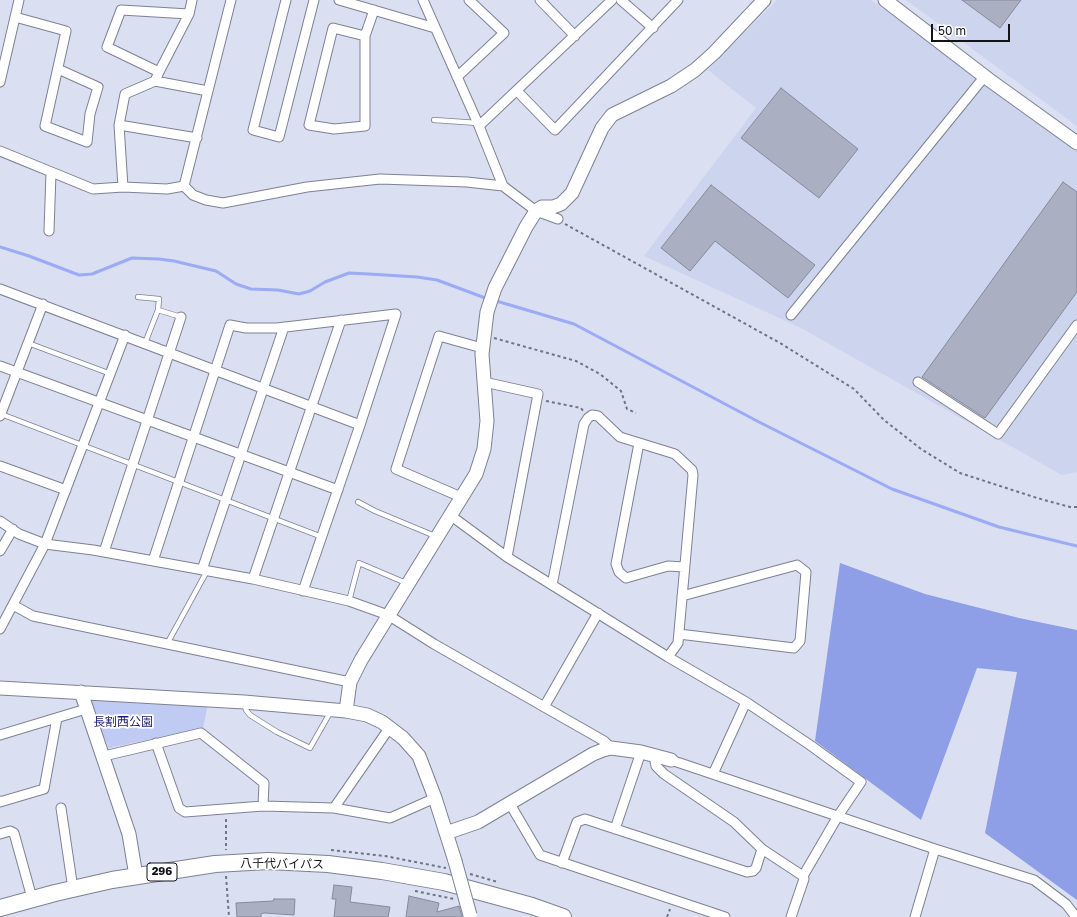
<!DOCTYPE html>
<html>
<head>
<meta charset="utf-8">
<style>
  body { margin:0 }
  #map { position:relative; width:1077px; height:917px; overflow:hidden; background:#dadff2; font-family:"Golos Text",sans-serif }
  canvas { display:block }
  .scale { position:absolute; left:931px; top:24px; width:79px; height:18px; box-sizing:border-box; border:2px solid #111319; border-top:0; padding-left:5px; font-size:12px; line-height:14px; white-space:nowrap; color:#111319; -webkit-text-stroke:3px #fff; paint-order:stroke }
</style>
</head>
<body>
<div id="map">
<canvas width="1077" height="917"></canvas>
<div class="scale">50 m</div>
</div>
<script>
const c = document.querySelector('canvas').getContext('2d');
c.lineJoin = 'round';
function paint(path, color) { c.fillStyle = color; c.fill(path, 'evenodd'); }
const toPath = rows => new Path2D(rows.map(r => 'M' + r).join(''));
function strokePath(path, color, width, dash) { c.strokeStyle = color; c.lineWidth = width; c.lineCap = dash ? 'butt' : 'round'; c.setLineDash(dash || []); c.stroke(path); }
function drawText(font, color, halo, rows, align = 'center') {
  c.font = font + ' "Golos Text","Noto Sans JP",sans-serif'; c.lineWidth = 3.5; c.setLineDash([]); c.textBaseline = 'middle'; c.strokeStyle = halo; c.fillStyle = color; for (const [text, x, y, turn = 0] of rows) {
    c.save(); c.translate(x, y); c.rotate((+turn || 0) * Math.PI / 180); c.textAlign = isNaN(turn) ? turn : align; if (halo) c.strokeText(text, 0, 0); c.fillText(text, 0, 0); c.restore();
  }
}
const built = toPath([
  [777,0,871,0,1077,150,1077,472,1062,475,801,328,644,256,756,108,708,70],
  [906,0,1077,0,1077,126]
]);
const green = toPath([
  [87,698,208,704,203,728,109,748]
]);
const forest = toPath([
  [840,563,925,594,1019,618,1077,630,1077,900,985,833,1017,672,977,668,921,820,815,741]
]);
const stream = toPath([
  [0,247,29,256,79,275,92,274,132,258,159,259,174,261,216,271,236,284,251,289,278,290,299,294,310,291,325,282,349,273,369,274,417,277,437,280,488,299],
  [493,300,574,324,759,422,892,489,999,527,1077,546]
]);
const building = toPath([
  [962,0,1021,0,1000,28,962,0],
  [781,88,858,149,819,198,741,138,781,88],
  [1063,182,1077,192,1077,292,985,418,922,377,1063,182],
  [711,185,815,265,788,298,715,241,690,271,661,248,711,185],
  [334,885,352,887,350,902,390,907,388,917,334,917,336,899,332,899,334,885],
  [409,896,439,903,437,912,459,906,462,917,406,917,409,896],
  [274,899,295,899,294,915,264,913,261,914,261,917,237,917,236,903,273,901,274,899]
]);
const path = toPath([
  [565,224,780,343,854,389,884,420,921,449,960,473,1037,498,1070,507,1077,507],
  [494,338,576,361,600,374,621,391,627,409,636,413],
  [546,401,581,408,583,411],
  [226,819,226,850],
  [331,850,385,856,446,868],
  [470,874,498,882],
  [226,876,229,917],
  [415,891,454,899],
  [667,917,670,909]
]);
const lane = toPath([
  [434,120,478,123],
  [138,297,159,299,158,310,181,317],
  [28,343,111,374],
  [145,343,158,310],
  [1,414,322,537],
  [358,502,375,511,435,536],
  [349,601,359,563,406,583],
  [167,644,207,571],
  [245,703,246,710,250,715,277,732,310,748,331,711]
]);
const street = toPath([
  [286,0,253,130,279,137,314,0],
  [339,0,435,28],
  [423,0,479,126,503,186,536,211,558,219],
  [540,0,575,36],
  [621,0,653,28],
  [189,14,192,0],
  [15,17,66,31,45,126,87,142,90,114,98,87,58,69],
  [365,36,333,28,309,125,334,129,365,126,365,36,374,10],
  [159,72,107,47,121,10,189,14,159,72,155,81,208,91],
  [457,77,504,33,469,0],
  [155,81,125,94,119,125,197,138],
  [0,82,19,0],
  [517,91,555,130,678,0],
  [119,125,123,187],
  [479,126,612,0],
  [0,151,93,189,123,187,167,189,184,186,193,195,206,200,223,203,307,187,380,179,467,182,503,186],
  [184,186,231,0],
  [49,231,51,173],
  [0,289,360,425],
  [791,315,985,76],
  [0,366,338,490],
  [484,382,538,394,507,557],
  [918,382,998,434,1077,325],
  [0,416,43,304],
  [639,443,616,564,619,572,626,578,668,566,684,567],
  [0,466,66,490],
  [461,497,396,469,439,336,482,348],
  [450,515,507,557,668,657,746,702,810,745,861,782,838,816,803,876],
  [0,521,19,534,45,544,93,550,253,579,349,601,388,615,434,644,604,741,611,748],
  [0,551,13,529],
  [104,552,181,317],
  [153,561,230,325,246,328,277,328,396,314,360,425,303,591],
  [202,570,284,327],
  [253,579,341,320],
  [552,585,584,424,588,418,592,415,598,416,620,437,675,454,692,470,693,475,678,643,668,657],
  [13,605,33,616,350,682],
  [0,629,45,544,125,335],
  [679,634,794,648,800,641,806,572,797,565,682,596],
  [544,707,598,613],
  [0,735,86,709],
  [156,743,179,808,185,812,263,806,334,808,390,818,435,798],
  [104,756,201,733,264,783,263,806],
  [654,756,656,766,664,774,734,822,762,849,803,876,804,879,791,917],
  [671,760,935,849,1034,880,1066,904,1076,917],
  [713,774,746,702],
  [0,801,0,802,44,789,57,718],
  [510,804,540,855,725,917],
  [61,808,73,889],
  [334,808,390,727],
  [615,829,641,752],
  [0,834,10,831,14,833,32,898],
  [562,863,577,822,585,819,747,872,753,871,756,868,762,849],
  [915,917,935,849]
]);
const secondary = toPath([
  [885,0,988,79,1077,143],
  [0,688,244,702,346,711,367,715,382,722,403,738,419,756,435,798,455,861],
  [81,692,129,834,136,876],
  [346,711,350,682,361,660,476,474,484,449,487,421,482,354,487,312,495,288,526,227,536,211,542,207,553,207,561,204,572,193,602,128,612,115,671,86,695,70,714,53,764,0],
  [446,833,478,822,593,754,603,750,611,748,641,752,671,760]
]);
const highway = toPath([
  [0,908,55,893,112,880,215,864,268,861,328,864,382,871,444,882,532,906,563,917]
]);
const secondaryBridge = toPath([
  [455,861,470,915]
]);
const shields = [
  [162,872,30]
];
const shieldNames = [
  ["296",162,872]
];
const parkNames = [
  ["長割西公園",123,722]
];
const streetNames = [
  ["八千代バイパス",282,864,1]
];
paint(built, '#cdd4ee');
paint(green, '#c0cbf3');
paint(forest, '#8e9ee7');
strokePath(stream, '#9babf6', 3);
paint(building, '#aaafc2');
strokePath(building, '#858a9c', 1);
strokePath(lane, '#7d8193', 6);
strokePath(street, '#7d8193', 11);
strokePath(secondary, '#7d8193', 15);
strokePath(highway, '#7d8193', 18);
strokePath(path, '#707480', 2, [3, 3]);
strokePath(lane, '#fff', 4.5);
strokePath(street, '#fff', 9);
strokePath(secondary, '#fff', 13);
strokePath(highway, '#fff', 16);
strokePath(secondaryBridge, '#7d8193', 15, []);
strokePath(secondaryBridge, '#fff', 13);
for (const [x, y, w] of shields) { const box = new Path2D(); box.roundRect(x - w / 2, y - 9, w, 18, 3); c.fillStyle = '#fff'; c.fill(box); strokePath(box, '#111319', 1); }
drawText('bold 11px', '#111319', null, shieldNames);
drawText('12px', '#1d1e72', '#fff', parkNames);
drawText('12px', '#111319', '#fff', streetNames);
</script>
</body>
</html>
